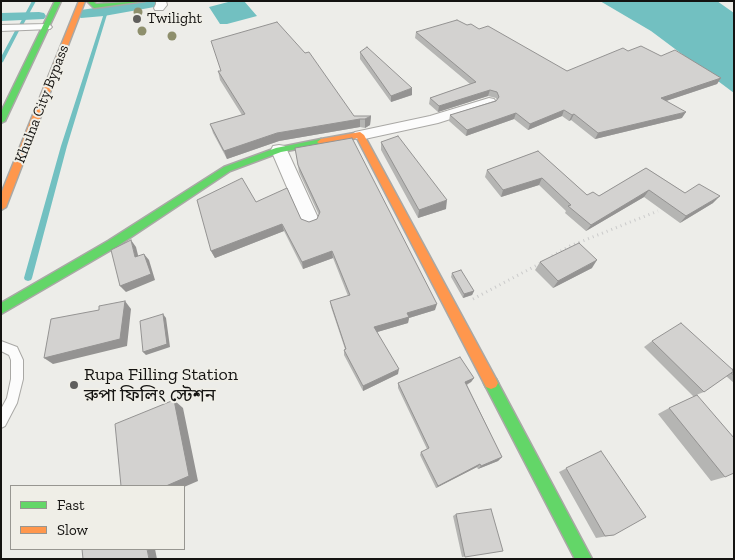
<!DOCTYPE html>
<html>
<head>
<meta charset="utf-8">
<style>
  body { margin:0 }
  #map { position:relative; width:735px; height:560px; overflow:hidden; background:#edede9; font-family:"Zilla Slab",serif }
  canvas { display:block }
  .frame { position:absolute; inset:0; border:2px solid #141311; pointer-events:none }
  .legend { position:absolute; left:10px; top:485px; width:175px; height:65px; box-sizing:border-box; background:#efeee7; border:1px solid #979691; margin:0; padding:6px 9px; list-style:none; font-size:15px; color:#141311 }
  .legend li { display:flex; align-items:center; gap:10px; height:25px }
  .legend b { width:25px; border:1px solid #979691 }
</style>
</head>
<body>
<div id="map">
<canvas width="735" height="560"></canvas>
<div class="frame"></div>
<ul class="legend">
<li><b style="height:6px;background:#63d668"></b>Fast</li>
<li><b style="height:6px;background:#ff974d"></b>Slow</li>
</ul>
</div>
<script>
const c = document.querySelector('canvas').getContext('2d');
c.lineJoin = 'round';
function paint(path, color) { c.fillStyle = color; c.fill(path, 'evenodd'); }
const toPath = rows => new Path2D(rows.map(r => 'M' + r).join(''));
function strokePath(path, color, width, dash) { c.strokeStyle = color; c.lineWidth = width; c.lineCap = dash ? 'butt' : 'round'; c.setLineDash(dash || []); c.stroke(path); }
function drawText(font, color, halo, rows, align = 'center') {
  c.font = font + ' "Zilla Slab","Noto Sans Bengali",serif'; c.lineWidth = 4; c.setLineDash([]); c.textBaseline = 'middle'; c.strokeStyle = halo; c.fillStyle = color; for (const [text, x, y, turn = 0] of rows) {
    c.save(); c.translate(x, y); c.rotate((+turn || 0) * Math.PI / 180); c.textAlign = isNaN(turn) ? turn : align; if (halo) c.strokeText(text, 0, 0); c.fillText(text, 0, 0); c.restore();
  }
}
const water = toPath([
  [232,1,244,1,257,16,227,24,220,24,209,7],
  [600,1,717,1,734,13,734,93,651,31]
]);
const stream = toPath([
  [32,1,36,1,23,25,19,26,19,25,32,1],
  [106,7,109,8,67,146,32,278,31,280,28,281,25,280,24,278,61,146,106,7],
  [18,28,20,29,3,62,1,63,1,57,16,29,18,28]
]);
const canal = toPath([
  [141,1,167,2,160,6,104,16,81,18,74,14,81,10,141,1],
  [39,12,44,13,46,16,44,19,1,21,1,13,39,12]
]);
const path = toPath([
  [552,256,570,246,658,211],
  [473,299,541,263]
]);
const lane = toPath([
  [1,341,17,347,23,360,23,379,17,403,5,426,1,428,1,409,7,398,11,379,11,360,9,355,1,351,1,341]
]);
const street = toPath([
  [156,1,166,1,167,5,163,10,155,10,154,8,156,4,156,1],
  [46,24,50,25,52,27,50,29,1,31,1,25,46,24],
  [489,98,494,99,496,102,494,105,438,123,360,140,355,138,352,135,355,132,430,116,489,98],
  [279,145,285,146,287,150,319,220,316,225,310,227,304,225,301,220,271,150,273,146,279,145]
]);
const fast = toPath([
  [55,1,61,1,5,121,1,123,1,112,55,1],
  [87,1,93,1,96,4,145,1,94,8,87,1],
  [321,139,325,142,324,144,281,152,230,171,116,247,1,314,1,303,108,241,224,167,276,148,321,139],
  [491,377,496,379,592,559,575,559,486,387,484,383,486,379,491,377]
]);
const slow = toPath([
  [79,1,85,1,6,207,1,210,1,194,79,1],
  [360,132,364,135,496,379,498,383,496,387,491,389,486,387,357,138,321,145,317,142,321,139,360,132]
]);
const trees = [
  [138,12],
  [142,31],
  [172,36]
];
const wall = toPath([
  [467,25,479,29,567,71,628,51,661,56,721,78,717,84,666,101,682,118,595,139,571,120,569,121,562,116,528,130,514,119,466,136,449,121,450,115,497,100,496,98,488,96,438,112,429,104,430,98,470,84,415,38,416,32],
  [360,52,412,95,391,102,360,59],
  [218,71,354,116,371,116,370,125,365,128,360,127,279,141,227,159,213,133,210,124,242,115,220,80],
  [381,142,446,209,418,218,381,150],
  [295,148,435,310,409,318,408,323,377,332,398,374,363,391,344,355,344,350,345,349,331,307,330,301,348,296,333,258,303,269,284,231,215,258,211,251,256,202,309,222,317,219,319,215,299,172],
  [538,151,587,195,599,196,646,168,685,193,713,203,680,223,644,197,586,231,565,213,566,211,539,185,501,197,485,177,487,170],
  [540,262,592,268,553,288,535,270],
  [452,273,474,291,472,295,463,298,451,277],
  [652,341,732,369,734,367,734,383,726,376,704,392,696,395,725,477,711,481,658,414,669,408,694,397,644,347],
  [474,378,471,382,467,385,502,457,498,461,478,469,477,467,436,488,420,455,421,452,427,449,398,388,398,383],
  [601,451,614,535,596,538,559,472],
  [456,514,503,551,462,557,453,516]
]);
const shadedWall = toPath([
  [721,78,717,84,657,104,661,98],
  [412,88,412,95,391,102,391,96],
  [490,90,488,96,438,112,439,106],
  [564,110,562,116,528,130,530,124],
  [686,112,682,118,595,139,598,133],
  [516,113,514,119,466,136,467,130],
  [574,114,571,120,569,121,572,115],
  [371,116,370,125,365,128,365,119],
  [360,119,360,127,279,141,227,159,224,151,277,133],
  [542,178,539,185,501,197,503,190],
  [649,190,644,197,586,231,591,225],
  [720,196,713,203,680,223,686,216],
  [447,200,446,209,418,218,419,210],
  [282,224,284,231,215,258,211,251],
  [131,240,136,247,140,263,135,257],
  [332,251,333,258,303,269,302,262],
  [144,254,149,260,155,280,126,292,120,286],
  [597,260,592,268,553,288,558,281],
  [474,291,472,295,463,298,464,294],
  [125,301,131,309,127,346,53,364,44,358],
  [437,304,435,310,409,318,408,323,374,333,374,327,407,313],
  [163,314,166,318,170,347,146,355,143,352],
  [399,369,398,374,363,391,363,386],
  [474,378,471,382,463,386,465,382],
  [174,400,183,408,198,481,184,487,166,486],
  [502,457,498,461,478,469,481,466],
  [480,464,477,467,436,488,438,486],
  [147,549,155,549,157,559,149,559]
]);
const building = toPath([
  [457,20,467,25,471,24,479,29,488,26,567,71,623,48,628,51,641,46,661,56,675,50,721,78,661,98,686,112,598,133,574,114,572,115,564,110,530,124,516,113,467,130,450,115,496,101,499,97,497,92,490,90,439,106,430,98,476,82,416,32,457,20],
  [277,22,305,53,309,52,354,116,371,116,365,119,360,119,277,133,224,151,210,124,245,114,218,71,221,71,211,41,277,22],
  [367,47,412,88,391,96,360,52,367,47],
  [398,136,447,200,419,210,381,142,398,136],
  [352,138,437,304,407,313,409,317,374,327,399,369,363,386,344,350,346,349,330,301,350,295,332,251,302,262,282,224,211,251,197,200,242,178,256,202,287,188,301,219,309,222,317,219,320,212,298,165,295,148,352,138],
  [538,151,587,195,593,192,599,196,646,168,685,193,699,184,720,196,686,216,649,190,591,225,568,206,571,205,542,178,503,190,487,170,538,151],
  [131,240,135,257,144,254,151,274,120,286,111,250,131,240],
  [579,243,597,260,558,281,540,262,579,243],
  [461,270,474,291,464,294,452,273,461,270],
  [125,301,120,339,44,358,51,319,99,310,99,306,125,301],
  [163,314,167,344,143,352,140,321,163,314],
  [681,323,734,371,704,392,652,341,681,323],
  [460,357,474,378,465,382,502,457,481,466,480,464,438,486,421,452,429,448,398,383,460,357],
  [734,369,734,375,731,373,734,371,732,370,734,369],
  [697,395,734,438,734,473,725,477,669,408,697,395],
  [174,400,189,476,166,486,121,486,115,424,174,400],
  [601,451,646,517,614,535,605,536,566,468,601,451],
  [491,509,503,551,465,557,456,514,491,509],
  [82,549,147,549,149,559,83,559,82,549]
]);
const markers = [
  [137,19,5,"#605f5d"],
  [74,385,5,"#605f5d"]
];
const farPoinames = [
  ["Twilight",147,19]
];
const farStreetnames = [
  ["Khulna City Bypass",42,104,-69]
];
const poiNames = [
  ["Rupa Filling Station",84,375],
  ["রুপা ফিলিং স্টেশন",84,396]
];
paint(water, '#72c0c1');
paint(stream, '#72c0c1');
paint(canal, '#72c0c1');
strokePath(lane, '#a9a8a5', 2);
strokePath(street, '#a9a8a5', 2);
strokePath(fast, '#a9a8a5', 3);
strokePath(slow, '#a9a8a5', 3);
strokePath(path, '#cbcbcb', 3, [1, 4]);
paint(lane, '#fcfcfc');
paint(street, '#fcfcfc');
paint(fast, '#63d668');
paint(slow, '#ff974d');
c.fillStyle = '#8e8f6c';
for (const [x, y] of trees) { c.beginPath(); c.arc(x, y, 4.5, 0, 2 * Math.PI); c.fill(); }
paint(wall, '#b5b5b3');
paint(shadedWall, '#949392');
paint(building, '#d3d2d0');
strokePath(building, '#949392', 1);
for (const [x, y, r, color] of markers) { const dot = new Path2D(); dot.arc(x, y, r, 0, 2 * Math.PI); c.fillStyle = color; c.fill(dot); strokePath(dot, '#efeee7', 2); }
drawText('15px', '#141311', '#efeee7', farPoinames, 'left');
drawText('15px', '#141311', '#efeee7', farStreetnames);
drawText('18px', '#141311', '#efeee7', poiNames, 'left');
</script>
</body>
</html>
